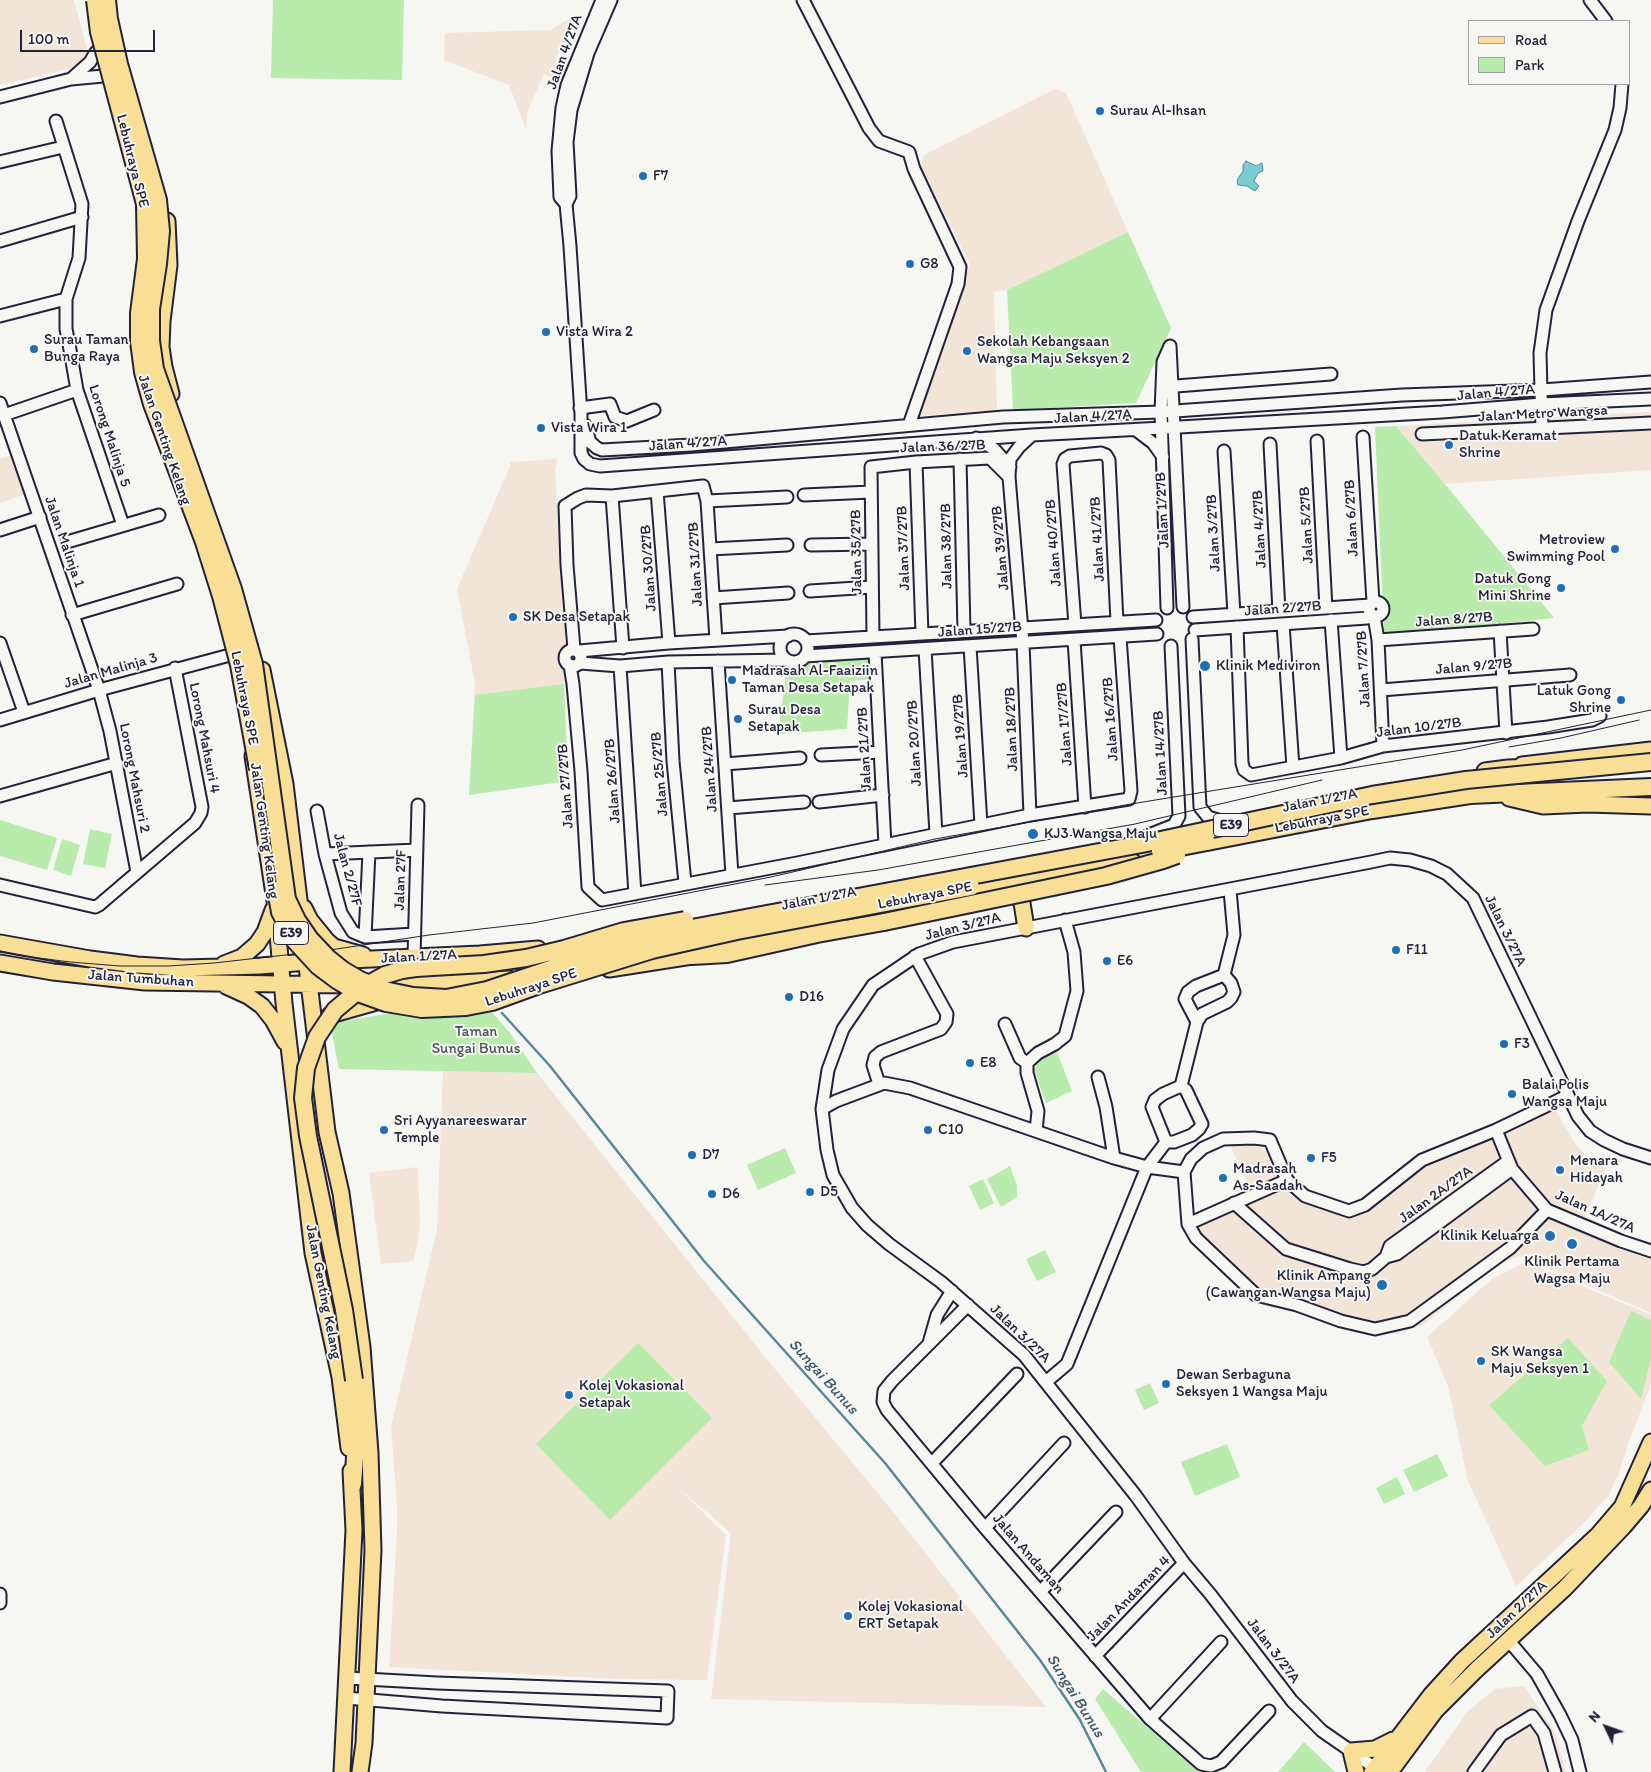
<!DOCTYPE html>
<html>
<head>
<meta charset="utf-8">
<style>
  body { margin:0 }
  #map { position:relative; width:1651px; height:1772px; overflow:hidden; background:#f6f6f2; font-family:Itim,sans-serif }
  canvas { display:block }
  .legend { position:absolute; left:1468px; top:20px; width:162px; height:65px; box-sizing:border-box; background:#f6f6f2; border:1px solid #a1a1a9; margin:0; padding:6px 9px; list-style:none; font-size:15px; color:#22223b }
  .legend li { display:flex; align-items:center; gap:10px; height:25px }
  .legend b { width:25px; border:1px solid #a1a1a9 }
  .north { position:absolute; left:1581px; top:1702px; width:50px; height:50px; -webkit-text-stroke:4px #f6f6f2; paint-order:stroke; rotate:312deg; font-size:14px; font-weight:700; line-height:20px; text-align:center; color:#22223b }
  .north::after { content:''; display:block; margin:auto; width:18px; height:22px; background:#22223b; clip-path:polygon(50% 0,100% 100%,50% 72%,0 100%) }
  .scale { position:absolute; left:20px; top:30px; width:135px; height:22px; box-sizing:border-box; border:2px solid #22223b; border-top:0; padding-left:6px; font-size:15px; line-height:18px; white-space:nowrap; color:#22223b; -webkit-text-stroke:4px #f6f6f2; paint-order:stroke }
</style>
</head>
<body>
<div id="map">
<canvas width="1651" height="1772"></canvas>
<ul class="legend">
<li><b style="height:6px;background:#f9df96"></b>Road</li>
<li><b style="height:14px;background:#b8ebac"></b>Park</li>
</ul>
<div class="north">N</div>
<div class="scale">100 m</div>
</div>
<script>
const c = document.querySelector('canvas').getContext('2d');
c.lineJoin = 'round';
function paint(path, color) { c.fillStyle = color; c.fill(path, 'evenodd'); }
const toPath = rows => new Path2D(rows.map(r => 'M' + r).join(''));
function strokePath(path, color, width, dash) { c.strokeStyle = color; c.lineWidth = width; c.lineCap = dash ? 'butt' : 'round'; c.setLineDash(dash || []); c.stroke(path); }
function drawText(font, color, halo, rows, align = 'center') {
  c.font = font + ' Itim,sans-serif'; c.lineWidth = 4; c.setLineDash([]); c.textBaseline = 'middle'; c.strokeStyle = halo; c.fillStyle = color; for (const [text, x, y, turn = 0] of rows) {
    c.save(); c.translate(x, y); c.rotate((+turn || 0) * Math.PI / 180); c.textAlign = isNaN(turn) ? turn : align; if (halo) c.strokeText(text, 0, 0); c.fillText(text, 0, 0); c.restore();
  }
}
const built = toPath([
  [0,0,74,0,88,53,73,68,0,85],
  [578,14,555,60,567,66,562,82,544,74,527,112,526,129,509,85,444,60,445,33,550,30],
  [1055,89,1066,93,1128,232,1007,290,994,292,997,411,916,416,970,265,921,166,924,155],
  [1651,412,1651,470,1445,484,1396,426],
  [14,454,28,493,0,503,0,459],
  [557,459,555,472,566,646,561,651,558,660,560,666,566,673,564,684,568,781,469,795,475,684,457,589,510,466,510,462],
  [443,1071,537,1073,770,1363,894,1513,1046,1707,711,1699,731,1533,675,1485,726,1535,707,1680,619,1679,389,1667,397,1532,397,1504,391,1427,437,1229],
  [1549,1099,1574,1142,1589,1159,1607,1166,1585,1216,1636,1240,1651,1246,1651,1313,1519,1256,1498,1265,1421,1326,1397,1334,1369,1333,1253,1298,1196,1247,1184,1223,1292,1175,1306,1190,1348,1203,1363,1197,1422,1157],
  [1230,1145,1249,1145,1260,1147,1274,1158,1282,1177,1252,1192],
  [418,1167,420,1226,414,1261,381,1264,369,1173],
  [1525,1262,1651,1315,1651,1384,1628,1444,1619,1473,1609,1495,1583,1524,1516,1586,1468,1481,1448,1386,1427,1337,1492,1279],
  [1524,1686,1555,1733,1566,1772,1425,1772,1467,1712,1495,1689]
]);
const green = toPath([
  [273,0,404,0,402,80,271,78],
  [1128,232,1171,328,1136,403,1013,410,1007,290],
  [1396,426,1445,484,1554,618,1384,636,1375,427],
  [873,655,874,679,850,681,847,729,778,734,787,667],
  [564,684,568,781,469,795,475,695],
  [0,820,57,838,47,870,0,856],
  [90,829,112,834,105,868,83,864],
  [62,839,80,845,71,876,53,870],
  [490,1010,510,1033,537,1073,339,1069,330,1023,392,1013],
  [1057,1052,1072,1091,1046,1103,1034,1070,1040,1059],
  [785,1148,796,1173,758,1190,747,1165],
  [1010,1166,1017,1186,1017,1197,1001,1207,987,1179],
  [983,1179,994,1203,980,1210,969,1186],
  [1045,1250,1056,1272,1037,1281,1026,1259],
  [1631,1311,1651,1320,1651,1359,1641,1399,1609,1362],
  [1568,1338,1607,1381,1582,1426,1589,1450,1545,1466,1489,1405],
  [638,1343,712,1418,610,1520,536,1444],
  [1150,1383,1159,1403,1144,1410,1135,1390],
  [1227,1444,1240,1477,1195,1496,1181,1462],
  [1437,1454,1448,1476,1414,1492,1403,1470],
  [1397,1477,1405,1494,1384,1504,1376,1488],
  [1103,1689,1199,1772,1141,1772,1095,1699],
  [1304,1742,1335,1772,1278,1772]
]);
const water = toPath([
  [1246,161,1256,166,1262,163,1263,171,1258,173,1254,181,1259,186,1255,191,1247,186,1238,185,1237,180,1243,171,1243,165,1246,161]
]);
const stream = toPath([
  [502,1013,550,1066,704,1261,885,1463,1040,1660,1080,1720,1106,1772]
]);
const minor = toPath([
  [602,0,567,85,562,108,558,151,560,197,566,204,570,246,581,414,581,453,584,459,590,464,600,466,1032,435,1162,428,1442,412,1542,404,1651,399],
  [803,0,869,128,879,141,909,152,914,169,960,267,958,284,909,425],
  [1590,0,1606,21],
  [71,79,90,62,96,52],
  [0,97,71,79,103,76],
  [56,121,82,204,79,258,66,299,66,329,69,344,77,390,123,525],
  [0,162,63,147],
  [566,204,570,196,567,142,571,110,588,53,611,0],
  [0,241,82,217],
  [0,316,66,299],
  [1163,387,1331,374],
  [0,403,99,690,110,731,137,872],
  [580,408,610,404,615,417,627,421,654,410],
  [4,415,77,390],
  [585,425,590,442,597,448,602,450,691,445,1003,417,1161,412,1402,395,1542,390,1651,382],
  [1542,428,1540,353,1546,310,1578,221,1615,130,1620,108,1622,84],
  [1136,430,1153,443,1163,457],
  [1422,434,1651,423],
  [1363,437,1373,602],
  [976,438,994,449,1010,467],
  [1317,441,1326,608],
  [1270,444,1279,611],
  [1224,451,1234,614],
  [960,459,964,631],
  [916,462,922,634],
  [657,491,669,643],
  [804,495,871,492],
  [612,496,623,648],
  [707,501,787,497],
  [0,530,40,517],
  [67,542,159,515],
  [811,545,871,544],
  [710,549,787,545],
  [810,591,872,587],
  [713,598,788,593],
  '1369 609a7 7 0 1 1 14 0a7 7 0 1 1-14 0Z',
  [1167,608,1161,412,1163,362,1170,346,1183,607],
  [72,615,177,584],
  [1374,616,1378,640,1383,746],
  [1193,617,1370,605],
  [1331,620,1341,758],
  [1283,624,1293,767],
  [1075,625,1063,464,1065,459,1070,456,1101,453,1106,455,1109,460,1117,622],
  [1237,627,1242,763,1244,770,1251,775,1341,758,1383,746,1548,727,1592,720,1600,716],
  [1195,630,1367,618,1371,615],
  [1500,631,1506,733],
  '780 648a14 14 0 1 1 28 0a14 14 0 1 1-28 0Z',
  [873,637,871,467,916,462,990,458,1009,477],
  [1192,639,1200,807,1208,817,1221,821],
  [1074,640,1085,807],
  [1378,640,1533,629],
  [806,641,1156,620],
  [0,643,24,712],
  [970,646,981,825],
  [574,649,567,565,565,506,578,498,586,495,612,496,703,486,707,501,716,640],
  [925,649,936,834],
  '565 658a8 8 0 1 1 16 0a8 8 0 1 1-16 0Z',
  [579,651,669,643,788,636],
  [875,652,885,845],
  [805,656,1157,634],
  [718,661,732,875],
  [668,662,673,761,685,883],
  [580,663,620,666,668,662,786,660],
  [570,665,573,684,581,771,588,887,602,900,797,863,1030,815,1129,799,1131,791,1120,637],
  [620,666,635,894],
  [1381,690,1570,675],
  [0,720,99,690,230,655],
  [821,755,880,752],
  [725,764,800,758],
  [0,796,117,763],
  [819,802,883,795],
  [728,808,804,802],
  [317,811,325,854,341,913,353,932,365,937,414,934],
  [1030,815,1023,643,1009,477,1010,459,1019,447,1032,435],
  [1146,836,1174,825,1179,816,1171,646],
  [325,854,417,850],
  [0,885,95,907,99,905,195,823,201,813,202,807,175,668],
  [365,937,369,852],
  [414,957,418,805],
  [1224,975,1234,935,1230,890],
  [1005,1024,1020,1058,1027,1063],
  [1098,1077,1106,1107,1114,1158],
  [879,1084,873,1065,875,1057,881,1052,941,1029,946,1022,947,1014,915,956],
  [1181,1086,1197,1022,1202,1014,1227,1002,1231,998,1234,992,1231,983,1224,975,1196,986,1188,992,1185,999,1197,1022],
  [1181,1086,1186,1090,1202,1124,1199,1129,1192,1135,1174,1142,1166,1142,1152,1107,1155,1100,1163,1094,1181,1086],
  [1567,1096,1496,1130,1512,1169,1547,1210,1621,1241,1651,1251],
  [822,1109,836,1101,884,1083,910,1088,1114,1158,1147,1167,1184,1172],
  [1496,1130,1422,1160,1365,1205,1349,1211,1305,1196,1287,1180,1270,1140,1254,1138,1223,1139,1203,1148,1191,1159,1184,1172,1188,1224,1196,1238,1256,1295,1297,1305,1341,1321,1375,1329,1410,1321,1510,1248,1547,1210],
  [1036,1131,1038,1111,1027,1073,1027,1063,1038,1053,1055,1044,1065,1036,1077,991,1074,952,1065,920],
  [1234,1203,1286,1249,1350,1269,1364,1272,1372,1269,1386,1257,1390,1246,1508,1161],
  [1188,1224,1287,1180],
  [1386,1257,1397,1254,1512,1169],
  [968,1305,892,1381,884,1391,883,1402,887,1410,985,1528,1150,1719,1201,1764,1211,1766,1221,1762,1269,1711],
  [929,1343,937,1315,952,1291],
  [1047,1381,1067,1364,1147,1167,1166,1142],
  [932,1463,1017,1374],
  [985,1528,1064,1443],
  [1041,1591,1116,1512],
  [0,1594,0,1603],
  [1509,1641,1537,1674,1560,1715,1572,1740,1580,1772],
  [1095,1656,1184,1563],
  [346,1698,442,1706,667,1718,668,1691,437,1683,347,1678],
  [1150,1719,1221,1642],
  [1381,1772,1322,1731,1292,1701,1211,1595,1184,1563,1136,1496,1024,1355,941,1282,889,1244,867,1225,852,1208,833,1175,827,1150,822,1109,828,1070,843,1029,873,985,919,954,953,942,1371,862,1390,858,1410,860,1431,866,1447,874,1473,898,1578,1116,1590,1131,1604,1140,1623,1149,1651,1158],
  [1474,1772,1501,1735,1532,1716,1544,1733,1555,1772]
]);
const major = toPath([
  [167,221,169,265,162,321,161,347,164,367,171,394],
  [262,670,285,784,327,1132,341,1193,362,1347,370,1453,373,1550,364,1743,360,1772],
  [253,756,275,901,284,1003,313,1253,340,1377,349,1448],
  [1522,765,1651,750],
  [1485,771,1508,768,1531,767],
  [1509,798,1543,806,1588,804,1651,806],
  [1007,890,1016,894,1022,903,1026,928],
  [956,896,1133,862],
  [304,908,310,920,327,941,334,947,363,955],
  [0,943,90,959,137,965,183,968,260,966,307,962,480,954,538,949],
  [0,963,53,972,145,982,349,985],
  [224,964,242,957,257,944,265,932,273,910],
  [609,969,692,956,731,945,838,919],
  [377,985,424,984,509,979],
  [226,986,248,996,262,1006,273,1020,285,1042],
  [330,1015,387,999],
  [342,1772,354,1530,351,1471],
  [1356,1772,1351,1751,1375,1749,1393,1740],
  [1372,1772,1431,1695,1462,1661,1598,1535,1622,1507,1651,1442],
  [1390,1772,1435,1711,1476,1670,1565,1588,1624,1526,1641,1506,1651,1490]
]);
const highway = toPath([
  [1207,842,1372,810,1470,795,1651,787],
  [692,956,727,954,817,934,884,922],
  [353,1484,356,1444,354,1380]
]);
const tram = toPath([
  [1509,747,1561,738,1639,720],
  [765,885,878,870,1135,824,1322,780],
  [0,951,23,956,70,962,120,966,168,966,214,963,330,950,429,935,533,923,771,877,935,839,1131,804,1462,750,1651,710]
]);
const highwayBridge = toPath([
  [95,0,99,32,145,204,146,259,139,313,139,341,143,372,152,404,204,542,221,596,239,665,258,769],
  [107,0,109,19,119,64,158,200,161,231,158,264,151,309,151,341,155,369,233,589,254,664,287,899,297,920,310,939,328,958,343,970,360,980,384,990,413,996,446,998,487,990,616,947,697,927,1142,844,1372,795,1466,780,1651,762],
  [1160,851,1207,842],
  [276,890,280,912,295,941,318,966,338,981,358,993,386,1003,422,1009,466,1007,492,1002,539,985,652,950,737,931,971,887],
  [884,922,1106,876,1163,860,1177,855],
  [354,1380,344,1310,308,1136,303,1098,306,1068,317,1037,335,1010,360,989,385,975,402,970,416,968,484,964,526,958,564,949,624,931,685,920]
]);
const markers = [
  [1100,111,5,"#1f6fb2"],
  [643,176,5,"#1f6fb2"],
  [910,264,5,"#1f6fb2"],
  [546,332,5,"#1f6fb2"],
  [34,349,5,"#1f6fb2"],
  [967,351,5,"#1f6fb2"],
  [541,428,5,"#1f6fb2"],
  [1449,445,5,"#1f6fb2"],
  [1615,549,5,"#1f6fb2"],
  [1561,588,5,"#1f6fb2"],
  [513,617,5,"#1f6fb2"],
  [1205,666,6,"#1f6fb2"],
  [732,680,5,"#1f6fb2"],
  [1621,700,5,"#1f6fb2"],
  [738,719,5,"#1f6fb2"],
  [1033,834,6,"#1f6fb2"],
  [1396,950,5,"#1f6fb2"],
  [1107,961,5,"#1f6fb2"],
  [789,997,5,"#1f6fb2"],
  [1504,1044,5,"#1f6fb2"],
  [970,1063,5,"#1f6fb2"],
  [1512,1094,5,"#1f6fb2"],
  [384,1130,5,"#1f6fb2"],
  [928,1130,5,"#1f6fb2"],
  [692,1155,5,"#1f6fb2"],
  [1311,1158,5,"#1f6fb2"],
  [1560,1170,5,"#1f6fb2"],
  [1223,1178,5,"#1f6fb2"],
  [810,1192,5,"#1f6fb2"],
  [712,1194,5,"#1f6fb2"],
  [1550,1236,6,"#1f6fb2"],
  [1572,1244,6,"#1f6fb2"],
  [1382,1285,6,"#1f6fb2"],
  [1481,1361,5,"#1f6fb2"],
  [1166,1384,5,"#1f6fb2"],
  [569,1395,5,"#1f6fb2"],
  [848,1616,5,"#1f6fb2"]
];
const shields = [
  [1231,825,35],
  [291,933,35]
];
const shieldNames = [
  ["E39",1231,825],
  ["E39",291,933]
];
const streetNames = [
  ["Jalan 4/27A",565,52,-70],
  ["Lebuhraya SPE",132,161,76],
  ["Jalan 4/27A",1496,393,-5],
  ["Jalan Metro Wangsa",1543,414,-3],
  ["Jalan 4/27A",1093,417,-3],
  ["Lorong Malinja 5",109,436,72],
  ["Jalan Genting Kelang",164,440,71],
  ["Jalan 4/27A",688,444,-4],
  ["Jalan 36/27B",943,447,-2],
  ["Jalan 1/27B",1163,510,-93],
  ["Jalan 6/27B",1352,518,-93],
  ["Jalan 5/27B",1307,525,-93],
  ["Jalan 4/27B",1260,529,-93],
  ["Jalan 3/27B",1214,533,-93],
  ["Jalan 41/27B",1098,539,-93],
  ["Jalan Malinja 1",64,542,71],
  ["Jalan 40/27B",1054,543,-94],
  ["Jalan 38/27B",947,546,-91],
  ["Jalan 37/27B",904,548,-92],
  ["Jalan 39/27B",1001,548,-95],
  ["Jalan 35/27B",857,552,-91],
  ["Jalan 31/27B",696,564,-93],
  ["Jalan 30/27B",649,568,-94],
  ["Jalan 2/27B",1283,609,-4],
  ["Jalan 8/27B",1454,620,-4],
  ["Jalan 15/27B",980,630,-4],
  ["Jalan 9/27B",1474,667,-5],
  ["Jalan 7/27B",1364,669,-93],
  ["Jalan Malinja 3",111,671,-16],
  ["Lebuhraya SPE",244,698,79],
  ["Jalan 16/27B",1111,719,-94],
  ["Jalan 17/27B",1065,724,-94],
  ["Jalan 10/27B",1419,728,-7],
  ["Jalan 18/27B",1012,729,-92],
  ["Jalan 19/27B",961,736,-94],
  ["Lorong Mahsuri 4",204,738,79],
  ["Jalan 20/27B",915,743,-93],
  ["Jalan 21/27B",865,749,-93],
  ["Jalan 14/27B",1161,753,-93],
  ["Jalan 24/27B",710,769,-94],
  ["Jalan 25/27B",660,774,-95],
  ["Lorong Mahsuri 2",134,778,79],
  ["Jalan 26/27B",613,781,-94],
  ["Jalan 27/27B",566,786,-94],
  ["Jalan 1/27A",1320,801,-11],
  ["Lebuhraya SPE",1322,820,-11],
  ["Jalan Genting Kelang",264,831,82],
  ["Jalan 2/27F",347,870,75],
  ["Jalan 27F",401,880,-88],
  ["Lebuhraya SPE",925,896,-11],
  ["Jalan 1/27A",819,899,-11],
  ["Jalan 3/27A",963,927,-14],
  ["Jalan 3/27A",1505,931,64],
  ["Jalan 1/27A",419,957,-3],
  ["Jalan Tumbuhan",141,979,4],
  ["Lebuhraya SPE",531,988,-18],
  ["Jalan 2A/27A",1436,1195,-36],
  ["Jalan 1A/27A",1595,1212,24],
  ["Jalan Genting Kelang",323,1292,79],
  ["Jalan 3/27A",1020,1334,44],
  ["Jalan Andaman",1028,1554,49],
  ["Jalan Andaman 4",1129,1599,-46],
  ["Jalan 2/27A",1517,1610,-43],
  ["Jalan 3/27A",1273,1651,53]
];
const poiNames = [
  ["Surau Al-Ihsan",1110,111],
  ["F7",653,176],
  ["G8",920,264],
  ["Vista Wira 2",556,332],
  ["Surau Taman",44,340],
  ["Bunga Raya",44,357],
  ["Sekolah Kebangsaan",977,342],
  ["Wangsa Maju Seksyen 2",977,359],
  ["Vista Wira 1",551,428],
  ["Datuk Keramat",1459,436],
  ["Shrine",1459,453],
  ["Metroview",1605,540,"right"],
  ["Swimming Pool",1605,557,"right"],
  ["Datuk Gong",1551,579,"right"],
  ["Mini Shrine",1551,596,"right"],
  ["SK Desa Setapak",523,617],
  ["Klinik Mediviron",1216,666],
  ["Madrasah Al-Faaiziin",742,671],
  ["Taman Desa Setapak",742,688],
  ["Latuk Gong",1611,691,"right"],
  ["Shrine",1611,708,"right"],
  ["Surau Desa",748,710],
  ["Setapak",748,727],
  ["KJ3 Wangsa Maju",1044,834],
  ["F11",1406,950],
  ["E6",1117,961],
  ["D16",799,997],
  ["F3",1514,1044],
  ["E8",980,1063],
  ["Balai Polis",1522,1085],
  ["Wangsa Maju",1522,1102],
  ["Sri Ayyanareeswarar",394,1121],
  ["Temple",394,1138],
  ["C10",938,1130],
  ["D7",702,1155],
  ["F5",1321,1158],
  ["Menara",1570,1161],
  ["Hidayah",1570,1178],
  ["Madrasah",1233,1169],
  ["As-Saadah",1233,1186],
  ["D5",820,1192],
  ["D6",722,1194],
  ["Klinik Keluarga",1539,1236,"right"],
  ["Klinik Pertama",1572,1262,"center"],
  ["Wagsa Maju",1572,1279,"center"],
  ["Klinik Ampang",1371,1276,"right"],
  ["(Cawangan Wangsa Maju)",1371,1293,"right"],
  ["SK Wangsa",1491,1352],
  ["Maju Seksyen 1",1491,1369],
  ["Dewan Serbaguna",1176,1375],
  ["Seksyen 1 Wangsa Maju",1176,1392],
  ["Kolej Vokasional",579,1386],
  ["Setapak",579,1403],
  ["Kolej Vokasional",858,1607],
  ["ERT Setapak",858,1624]
];
const parkNames = [
  ["Taman",476,1032],
  ["Sungai Bunus",476,1049]
];
const waterNames = [
  ["Sungai Bunus",823,1377,48],
  ["Sungai Bunus",1075,1696,58]
];
paint(built, '#f3e4d8');
paint(green, '#b8ebac');
paint(water, '#7ccdd2');
strokePath(water, '#588996', 1);
strokePath(stream, '#588996', 2.5);
strokePath(minor, '#22223b', 15);
strokePath(major, '#22223b', 19);
strokePath(highway, '#22223b', 20);
strokePath(minor, '#f6f6f2', 11);
strokePath(major, '#f9df96', 15);
strokePath(highway, '#f9df96', 16);
strokePath(tram, '#22223b', 1);
strokePath(highwayBridge, '#22223b', 20, []);
strokePath(highwayBridge, '#f9df96', 16);
for (const [x, y, r, color] of markers) { const dot = new Path2D(); dot.arc(x, y, r, 0, 2 * Math.PI); c.fillStyle = color; c.fill(dot); strokePath(dot, '#f6f6f2', 2); }
for (const [x, y, w] of shields) { const box = new Path2D(); box.roundRect(x - w / 2, y - 11.5, w, 23, 4); c.fillStyle = '#f6f6f2'; c.fill(box); strokePath(box, '#22223b', 1); }
drawText('bold 14px', '#22223b', null, shieldNames);
drawText('15px', '#22223b', '#f6f6f2', streetNames);
drawText('15px', '#22223b', '#f6f6f2', poiNames, 'left');
drawText('15px', '#485457', '#f6f6f2', parkNames);
drawText('italic 16px', '#3d5568', '#f6f6f2', waterNames);
</script>
</body>
</html>
